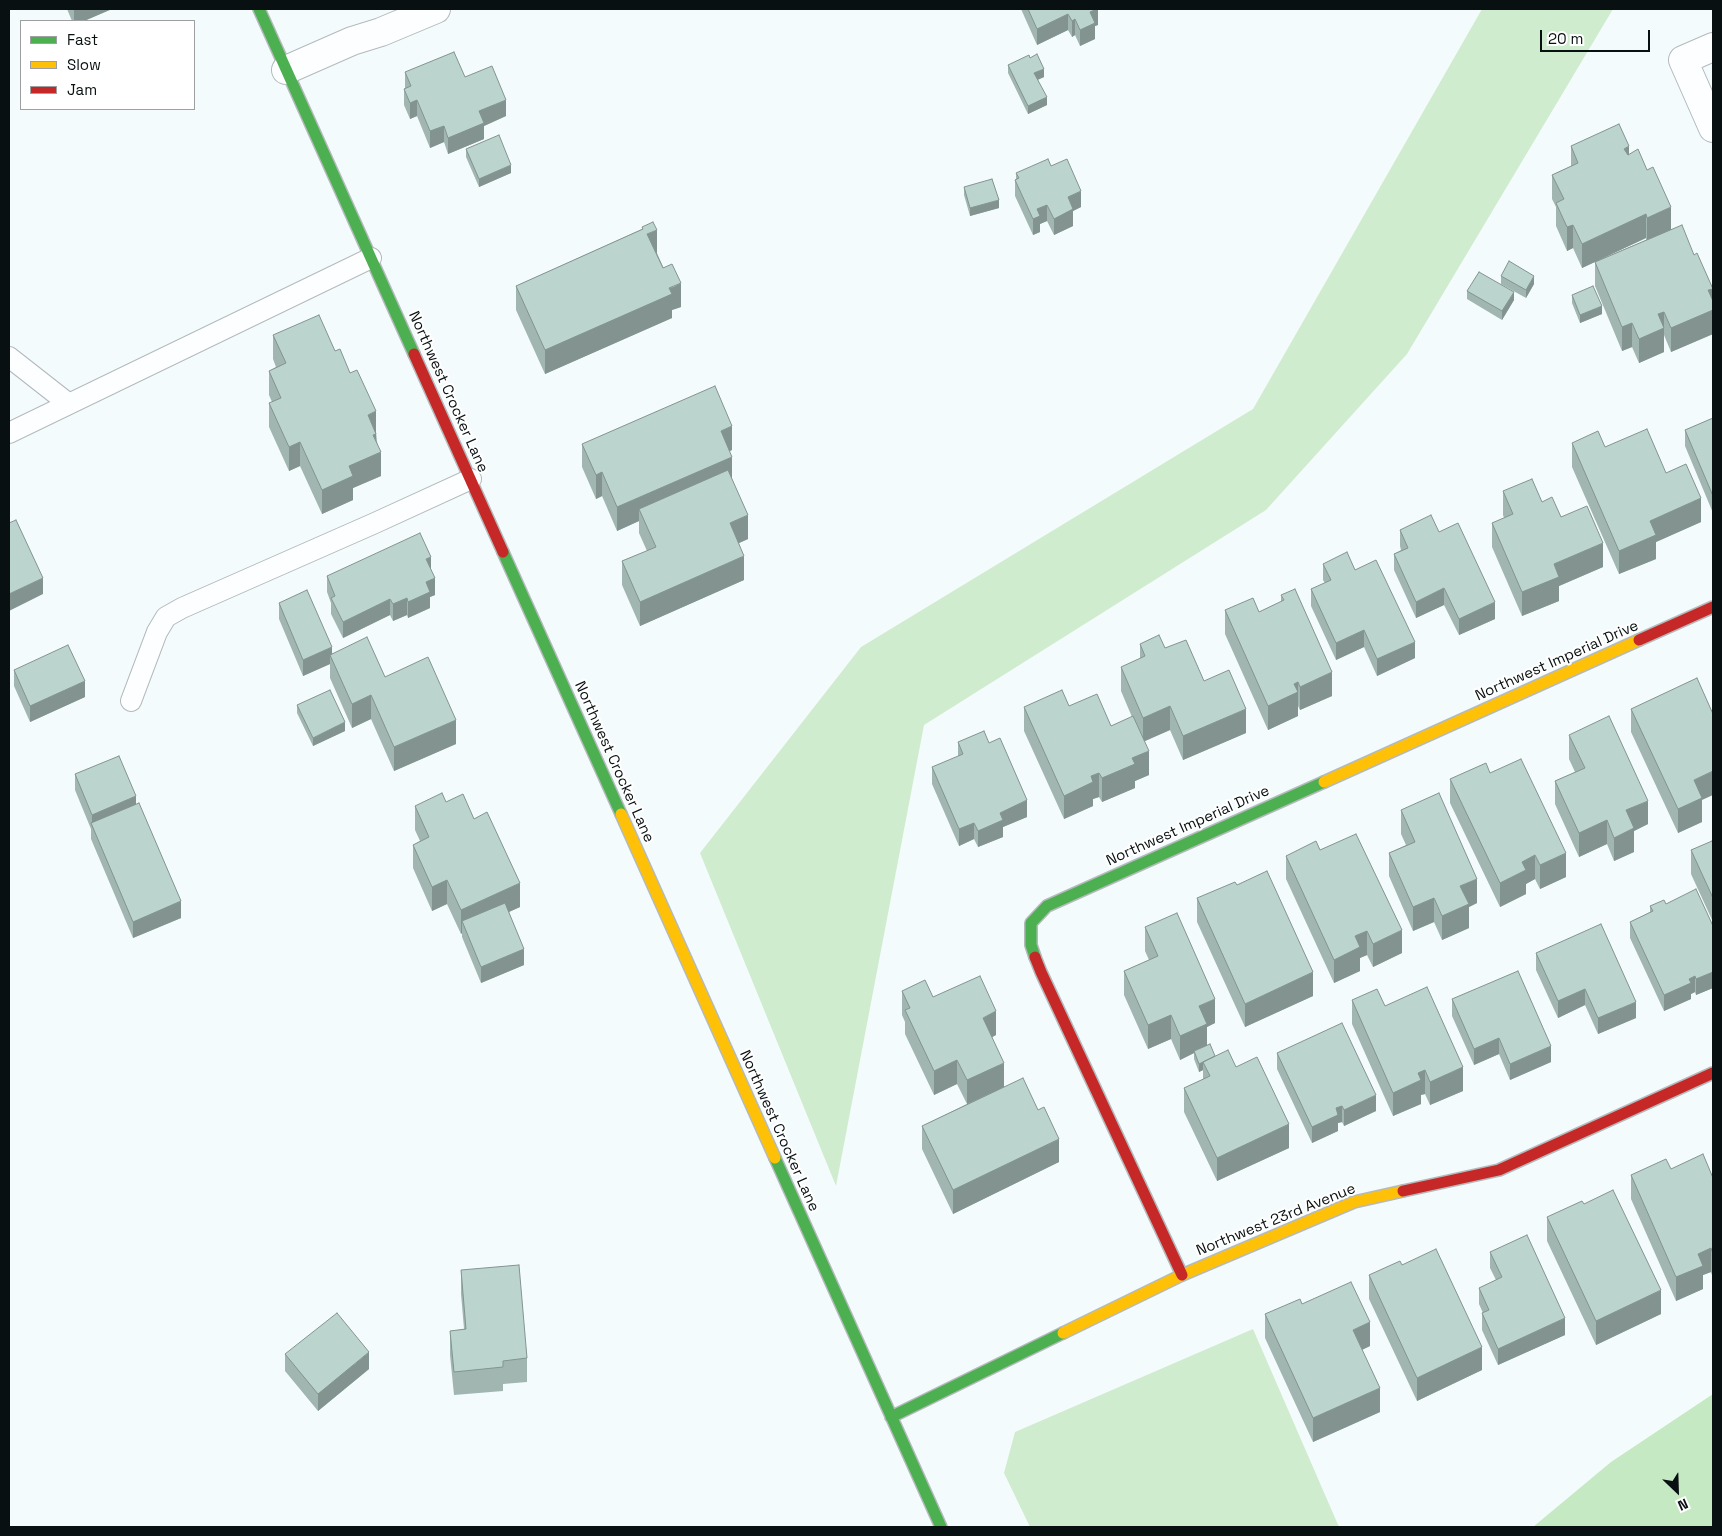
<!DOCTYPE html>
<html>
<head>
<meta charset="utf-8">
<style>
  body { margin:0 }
  #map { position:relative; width:1722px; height:1536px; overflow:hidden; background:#f4fbfc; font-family:"Space Grotesk",sans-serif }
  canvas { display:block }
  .frame { position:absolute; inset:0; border:10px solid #091011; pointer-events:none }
  .legend { position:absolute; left:20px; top:20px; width:175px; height:90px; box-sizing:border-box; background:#fff; border:1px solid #9d9fa0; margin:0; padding:6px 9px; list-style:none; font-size:15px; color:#091011 }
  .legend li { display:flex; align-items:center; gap:10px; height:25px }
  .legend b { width:25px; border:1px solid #9d9fa0 }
  .north { position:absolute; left:1652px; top:1466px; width:50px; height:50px; -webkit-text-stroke:4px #fff; paint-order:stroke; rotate:156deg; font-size:14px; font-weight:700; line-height:20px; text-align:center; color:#091011 }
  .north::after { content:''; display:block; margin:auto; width:18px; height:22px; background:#091011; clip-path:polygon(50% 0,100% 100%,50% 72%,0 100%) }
  .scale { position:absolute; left:1540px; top:30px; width:110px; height:22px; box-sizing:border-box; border:2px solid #091011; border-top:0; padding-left:6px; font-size:15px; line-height:18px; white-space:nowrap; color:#091011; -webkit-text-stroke:4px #fff; paint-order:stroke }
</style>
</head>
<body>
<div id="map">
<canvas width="1722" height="1536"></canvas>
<div class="frame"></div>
<ul class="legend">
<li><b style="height:6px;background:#4caf50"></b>Fast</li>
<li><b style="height:6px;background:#ffc107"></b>Slow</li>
<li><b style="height:6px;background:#c62828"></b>Jam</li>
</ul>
<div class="north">N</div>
<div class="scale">20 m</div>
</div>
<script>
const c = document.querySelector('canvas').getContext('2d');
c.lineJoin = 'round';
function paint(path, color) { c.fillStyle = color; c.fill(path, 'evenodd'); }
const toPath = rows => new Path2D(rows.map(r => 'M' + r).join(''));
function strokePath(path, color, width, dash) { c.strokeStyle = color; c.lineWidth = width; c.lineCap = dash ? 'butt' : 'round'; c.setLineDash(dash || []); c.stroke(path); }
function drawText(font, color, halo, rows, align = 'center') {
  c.font = font + ' "Space Grotesk",sans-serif'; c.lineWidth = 4; c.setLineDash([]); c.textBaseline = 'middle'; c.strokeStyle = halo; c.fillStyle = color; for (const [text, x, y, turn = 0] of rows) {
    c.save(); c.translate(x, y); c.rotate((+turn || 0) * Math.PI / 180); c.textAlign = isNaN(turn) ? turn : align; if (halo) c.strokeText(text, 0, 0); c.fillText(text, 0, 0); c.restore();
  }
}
const green = toPath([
  [1482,9,1613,9,1407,354,1266,510,924,725,836,1186,700,853,861,647,1253,409],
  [1253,1329,1339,1527,1030,1527,1004,1473,1015,1432]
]);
const forest = toPath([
  [1713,1394,1713,1527,1533,1527,1611,1462]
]);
const lane = toPath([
  [9,357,69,404],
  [9,433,371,258],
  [131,701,157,632,166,617,182,608,375,523,471,479]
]);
const street = toPath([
  [1713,47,1683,60,1713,128],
  [286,70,352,41,381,32,436,9]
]);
const fast = toPath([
  [259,9,414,354],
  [503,552,621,814],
  [1035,957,1031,945,1031,923,1047,906,1324,782],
  [775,1158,941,1527],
  [891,1417,1063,1333]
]);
const slow = toPath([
  [1324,782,1639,640],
  [621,814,775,1158],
  [1063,1333,1182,1275,1354,1202,1403,1191]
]);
const jam = toPath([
  [414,354,503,552],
  [1639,640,1713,607],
  [1035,957,1041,972,1182,1275],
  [1403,1191,1499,1170,1713,1073]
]);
const wall = toPath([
  [67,9,112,9,84,21,72,21],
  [1021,9,1098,9,1098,25,1095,26,1095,39,1080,46,1075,35,1072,37,1068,30,1037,45],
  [1030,58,1044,77,1038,80,1047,105,1028,114,1008,73,1008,65],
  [405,72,465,77,506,116,484,126,484,139,448,154,444,142,430,148,417,116,410,119,404,105,404,89,405,88],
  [1571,146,1629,154,1671,230,1713,300,1713,334,1671,352,1664,335,1664,352,1639,363,1632,347,1622,351,1595,286,1595,262,1582,268,1573,248,1567,251,1556,226,1556,207,1552,199,1552,175,1571,166],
  [1646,238,1646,240,1597,261],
  [466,149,511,173,479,187,466,157],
  [1051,166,1081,207,1073,211,1073,226,1054,235,1047,221,1040,224,1040,232,1033,235,1015,196,1015,180,1016,179,1016,173],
  [964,187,999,208,970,216,964,195],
  [642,227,657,253,681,307,672,310,672,318,545,374,516,310,516,286,642,229],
  [1501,276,1534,284,1526,298,1501,284],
  [1467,291,1514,300,1502,320,1467,299],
  [1572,295,1602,314,1580,323,1572,303],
  [273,335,335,351,376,432,381,476,353,488,353,500,322,514,300,466,289,471,269,427,269,403,272,402,269,395,269,371,276,367,273,359],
  [1713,418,1713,513,1685,446,1685,430],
  [1572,443,1605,447,1666,473,1701,522,1656,542,1656,559,1619,574,1572,467],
  [582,444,732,450,730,451,732,479,748,539,739,543,744,580,640,626,622,585,622,561,647,551,639,533,639,521,617,531,602,496,596,499,582,467],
  [1503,491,1542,502,1561,517,1603,567,1559,586,1559,601,1522,616,1492,547,1492,523,1504,518,1503,515],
  [1400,530,1439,532,1495,619,1459,635,1444,605,1416,618,1394,570,1394,554,1401,550,1400,546],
  [1323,564,1355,570,1415,658,1377,676,1364,647,1336,660,1311,606,1311,589,1325,583,1323,580],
  [431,569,435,595,430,597,430,608,408,618,407,615,393,621,390,615,343,638,331,614,331,603,327,592,327,576],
  [1281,595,1332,696,1300,710,1298,706,1298,716,1268,730,1225,634,1225,610,1259,612,1281,602],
  [279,603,332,653,385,677,456,744,394,771,371,719,352,728,330,678,330,664,303,676,279,619],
  [1140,644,1165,648,1204,681,1246,733,1183,760,1170,730,1144,741,1149,775,1135,781,1135,788,1102,802,1099,797,1093,799,1093,806,1064,819,1024,731,1024,707,1069,706,1111,726,1132,717,1121,691,1121,667,1140,659],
  [14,670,85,697,30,722,14,686],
  [297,705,345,731,313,746,297,713],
  [1631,709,1702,800,1702,822,1678,833,1631,732],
  [1569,735,1648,824,1634,831,1634,852,1614,861,1607,844,1579,857,1555,804,1555,781,1575,772,1569,759],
  [958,742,989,743,1027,817,1003,827,1003,837,978,847,974,839,959,846,932,784,932,767,958,757],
  [1490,773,1566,877,1540,889,1535,879,1526,884,1526,894,1500,907,1450,803,1450,779],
  [75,774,136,804,181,918,133,938,91,839,91,829,75,790],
  [446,802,474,819,520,907,509,912,524,965,481,983,462,937,462,933,461,934,447,904,432,911,413,868,413,845,420,841,415,830,415,806],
  [1401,810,1477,903,1469,907,1469,928,1442,940,1434,922,1413,931,1389,876,1389,853,1406,845,1401,834],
  [1713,843,1713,922,1691,874,1691,850],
  [1320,850,1402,953,1373,967,1367,955,1360,958,1360,971,1334,983,1286,879,1286,856],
  [1237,885,1313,996,1245,1027,1197,922,1197,898],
  [1666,904,1713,926,1713,988,1696,995,1695,992,1691,994,1691,999,1664,1011,1630,938,1630,922,1650,912,1650,906],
  [1145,927,1215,1023,1207,1027,1207,1045,1215,1057,1236,1067,1289,1148,1217,1181,1184,1112,1184,1088,1203,1079,1203,1070,1199,1072,1194,1059,1194,1053,1180,1060,1171,1039,1148,1049,1124,995,1124,971,1149,960,1145,951],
  [1536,953,1636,1018,1598,1034,1585,1005,1558,1018,1536,970],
  [902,991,933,997,996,1035,992,1037,1004,1086,1059,1162,953,1214,922,1149,922,1126,967,1104,957,1084,934,1095,905,1034,905,1022,902,1015],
  [1452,999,1551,1062,1510,1080,1499,1054,1474,1065,1452,1016],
  [1352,1000,1385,1006,1463,1091,1430,1105,1425,1094,1421,1095,1421,1104,1393,1116,1352,1024],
  [1277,1053,1376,1111,1344,1126,1342,1122,1338,1123,1338,1131,1312,1143,1277,1069],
  [1671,1169,1713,1178,1713,1278,1711,1272,1703,1275,1703,1289,1676,1301,1631,1199,1631,1175],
  [1547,1217,1661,1314,1596,1345,1547,1241],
  [1490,1252,1565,1335,1498,1365,1482,1330,1482,1313,1483,1313,1479,1304,1479,1288,1496,1280,1490,1268],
  [1402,1265,1482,1370,1417,1401,1369,1299,1369,1275],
  [461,1270,527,1358,527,1382,503,1384,503,1391,454,1395,450,1355,450,1331,464,1329,461,1294],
  [1302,1304,1370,1346,1362,1350,1380,1412,1313,1442,1265,1338,1265,1314],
  [285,1354,369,1369,318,1411,285,1371]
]);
const shadedWall = toPath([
  [74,9,112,9,84,21,74,21],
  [1098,9,1098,25,1095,26,1095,39,1080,46,1080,30,1090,12],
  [1068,14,1068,30,1037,45,1037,29],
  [1075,19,1075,35,1072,37,1072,21],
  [1044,69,1044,77,1034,81,1034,73],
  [1047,97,1047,105,1028,114,1028,106],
  [417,100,417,116,410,119,410,103],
  [506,100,506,116,484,126,484,139,448,154,448,138,479,111],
  [444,126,444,142,430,148,430,131],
  [1629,146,1629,170,1624,149],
  [511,165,511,173,479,187,479,179],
  [1081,191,1081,207,1073,211,1073,226,1054,235,1054,219,1068,197],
  [999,200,999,208,970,216,970,208],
  [1047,205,1047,221,1040,224,1040,232,1033,235,1033,219,1037,209],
  [1671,207,1671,230,1647,242,1647,218],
  [1646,214,1646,238,1582,268,1582,244],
  [1573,225,1573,248,1567,251,1567,227],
  [657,230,657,253,647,258,647,234],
  [1534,276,1534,284,1526,298,1526,290],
  [681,283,681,307,672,310,672,318,545,374,545,350],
  [1713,289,1713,334,1671,352,1671,328,1708,290],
  [1514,292,1514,300,1502,320,1502,311],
  [1602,306,1602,314,1580,323,1580,315],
  [1664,312,1664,352,1639,363,1639,339,1658,314],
  [1632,323,1632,347,1622,351,1622,327],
  [376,411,376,454,381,452,381,476,353,488,353,500,322,514,322,490,349,466,368,415],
  [732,426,732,450,721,455,721,431],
  [300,442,300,466,289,471,289,447],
  [732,457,732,480,639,509,639,521,617,531,617,507],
  [602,472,602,496,596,499,596,475],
  [1701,498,1701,522,1656,542,1656,559,1619,574,1619,551,1650,521],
  [748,515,748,539,730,547,730,523],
  [1603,543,1603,567,1559,586,1559,601,1522,616,1522,592,1554,564],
  [744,556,744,580,640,626,640,602],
  [431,557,431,573,426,559],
  [43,578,43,594,9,611,9,594],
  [435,578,435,595,430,597,430,608,408,618,408,602,426,582],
  [1444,588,1444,605,1416,618,1416,602],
  [407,598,407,615,393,621,393,604],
  [390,599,390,615,343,638,343,622],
  [1495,602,1495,619,1459,635,1459,619],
  [1364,630,1364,647,1336,660,1336,643],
  [1415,642,1415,658,1377,676,1377,659],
  [332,647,332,661,330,655,330,664,303,676,303,660],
  [1332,672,1332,696,1300,710,1300,687],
  [85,681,85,697,30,722,30,706],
  [1298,682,1298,716,1268,730,1268,706,1294,684],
  [371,695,371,719,352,728,352,704],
  [1170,706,1170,730,1143,742,1143,718],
  [1246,709,1246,733,1183,760,1183,736],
  [456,720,456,744,394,771,394,747],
  [345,722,345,731,313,746,313,738],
  [1149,751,1149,775,1135,781,1135,788,1102,802,1102,778,1132,758],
  [1713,771,1713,795,1702,800,1702,822,1678,833,1678,809,1694,780],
  [1099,773,1099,797,1093,799,1093,806,1064,819,1064,796,1091,776],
  [136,796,136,813,92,825,92,815],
  [1027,800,1027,817,1003,827,1003,837,978,847,978,831,1000,813],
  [1648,801,1648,824,1634,831,1634,852,1614,861,1614,838,1626,810],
  [1607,820,1607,844,1579,857,1579,833],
  [974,823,974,839,959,846,959,829],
  [1566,853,1566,877,1540,889,1540,865],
  [1535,855,1535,879,1526,884,1526,894,1500,907,1500,883,1522,862],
  [1477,879,1477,903,1469,907,1469,928,1442,940,1442,916,1460,886],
  [447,880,447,904,432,911,432,887],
  [520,883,520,907,466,931,462,921,462,933,461,934,461,910],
  [1434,898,1434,922,1413,931,1413,907],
  [181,901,181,918,133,938,133,922],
  [1402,930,1402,953,1373,967,1373,944],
  [1367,931,1367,955,1360,958,1360,971,1334,983,1334,960,1355,936],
  [524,949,524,965,481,983,481,967],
  [1313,972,1313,996,1245,1027,1245,1004],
  [1713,972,1713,988,1696,995,1696,979],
  [1695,976,1695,992,1691,994,1691,999,1664,1011,1664,995,1689,979],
  [1585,989,1585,1005,1558,1018,1558,1001],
  [1215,999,1215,1023,1207,1027,1207,1047,1194,1051,1194,1053,1180,1060,1180,1036,1199,1006],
  [1636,1002,1636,1018,1598,1034,1598,1018],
  [996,1011,996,1035,983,1042,983,1018],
  [1171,1015,1171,1039,1148,1049,1148,1025],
  [1499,1038,1499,1054,1474,1065,1474,1049],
  [1551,1046,1551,1062,1510,1080,1510,1064],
  [1215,1056,1215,1064,1203,1062,1203,1070,1199,1072,1199,1064],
  [957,1060,957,1084,934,1095,934,1071],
  [1004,1063,1004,1087,967,1104,967,1080],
  [1463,1067,1463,1091,1430,1105,1430,1082],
  [1425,1070,1425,1094,1421,1095,1421,1104,1393,1116,1393,1093,1418,1073],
  [1376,1095,1376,1111,1344,1126,1344,1110],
  [1342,1106,1342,1122,1338,1123,1338,1131,1312,1143,1312,1127,1336,1108],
  [1289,1124,1289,1148,1217,1181,1217,1158],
  [1059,1139,1059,1162,953,1214,953,1190],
  [1711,1248,1711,1272,1703,1275,1703,1289,1676,1301,1676,1277,1698,1254],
  [1661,1290,1661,1314,1596,1345,1596,1321],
  [1565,1318,1565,1335,1498,1365,1498,1349],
  [1370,1322,1370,1346,1353,1354,1353,1330],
  [1482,1347,1482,1370,1417,1401,1417,1378],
  [369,1352,369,1369,318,1411,318,1394],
  [1380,1388,1380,1412,1313,1442,1313,1418]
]);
const building = toPath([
  [1028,9,1097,9,1090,12,1095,23,1080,30,1075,19,1072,21,1068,14,1037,29,1028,9],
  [454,52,465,77,492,66,506,100,479,111,484,123,448,138,444,126,430,131,417,100,410,103,404,89,411,86,405,72,454,52],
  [1037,54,1044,69,1034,73,1047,97,1028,106,1008,65,1029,55,1030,58,1037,54],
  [1619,124,1629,146,1624,149,1628,155,1638,149,1647,170,1653,167,1671,207,1647,218,1646,214,1582,244,1573,225,1567,227,1556,203,1564,199,1552,175,1578,163,1571,146,1619,124],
  [499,135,511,165,479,179,466,149,499,135],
  [1048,159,1051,166,1067,159,1081,191,1068,197,1073,209,1054,219,1047,205,1037,209,1040,216,1033,219,1015,180,1019,178,1016,173,1048,159],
  [992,179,999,200,970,208,964,187,992,179],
  [653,222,657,230,647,234,663,268,672,264,681,283,669,288,672,294,545,350,516,286,643,229,642,227,653,222],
  [1682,225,1694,255,1697,253,1713,289,1708,290,1713,301,1713,310,1671,328,1664,312,1658,314,1664,328,1639,339,1632,323,1622,327,1595,262,1682,225],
  [1509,261,1534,276,1526,290,1501,276,1509,261],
  [1479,272,1514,292,1502,311,1467,291,1479,272],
  [1593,286,1602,306,1580,315,1572,295,1593,286],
  [319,315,335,351,340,349,350,373,357,370,376,411,368,415,376,434,373,435,381,452,349,466,353,476,322,490,300,442,289,447,269,403,281,398,269,371,286,363,273,335,319,315],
  [715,386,732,426,721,431,732,457,617,507,602,472,596,475,582,444,715,386],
  [1713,418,1713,496,1685,430,1713,418],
  [1647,429,1666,473,1686,464,1701,498,1650,521,1656,535,1619,551,1572,443,1598,431,1605,447,1647,429],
  [728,470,748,515,730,523,744,556,640,602,622,561,656,547,639,509,728,470],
  [1532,479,1542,502,1552,497,1561,517,1587,506,1603,543,1554,564,1559,577,1522,592,1492,523,1513,514,1503,491,1532,479],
  [1431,515,1439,532,1458,523,1495,602,1459,619,1444,588,1416,602,1394,554,1408,548,1400,530,1431,515],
  [16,520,43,578,9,594,9,523,16,520],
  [420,533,431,557,426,559,435,578,426,582,430,592,408,602,407,598,393,604,390,599,343,622,331,598,335,596,327,576,420,533],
  [1347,552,1355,570,1376,560,1415,642,1377,659,1364,630,1336,643,1311,589,1331,580,1323,564,1347,552],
  [1295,589,1332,672,1300,687,1298,682,1294,684,1298,692,1268,706,1225,610,1253,598,1259,612,1284,600,1281,595,1295,589],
  [307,590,332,647,303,660,279,603,307,590],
  [1159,635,1165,648,1186,640,1204,681,1229,670,1246,709,1183,736,1170,706,1143,718,1121,667,1145,656,1140,644,1159,635],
  [367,637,385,677,428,657,456,720,394,747,371,695,352,704,330,655,367,637],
  [68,645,85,681,30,706,14,670,68,645],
  [1697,678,1713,714,1713,771,1694,780,1702,798,1678,809,1631,709,1697,678],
  [330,690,345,722,313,738,297,705,330,690],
  [1062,690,1069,706,1097,694,1111,726,1133,716,1149,751,1132,758,1135,764,1102,778,1099,773,1091,776,1093,782,1064,796,1024,707,1062,690],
  [1609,716,1648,801,1626,810,1634,828,1614,838,1607,820,1579,833,1555,781,1585,768,1569,735,1609,716],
  [984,731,989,743,1000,738,1027,800,1000,813,1003,820,978,831,974,823,959,829,932,767,963,754,958,742,984,731],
  [119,756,136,796,92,815,75,774,119,756],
  [1521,759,1566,853,1540,865,1535,855,1522,862,1526,870,1500,883,1450,779,1486,763,1490,773,1521,759],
  [442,793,446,802,463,794,474,819,487,812,520,883,461,910,447,880,432,887,413,845,429,837,415,806,442,793],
  [1439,793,1477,879,1460,886,1469,904,1442,916,1434,898,1413,907,1389,853,1415,842,1401,810,1439,793],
  [139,803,181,901,133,922,91,823,139,803],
  [1356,834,1402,930,1373,944,1367,931,1355,936,1360,947,1334,960,1286,856,1316,841,1320,850,1356,834],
  [1712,841,1713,843,1713,898,1691,850,1712,841],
  [1267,871,1313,972,1245,1004,1197,898,1235,882,1237,885,1267,871],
  [1696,889,1713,926,1713,972,1696,979,1695,976,1689,979,1691,983,1664,995,1630,922,1653,911,1650,906,1664,900,1666,904,1696,889],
  [505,903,524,949,481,967,462,921,505,903],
  [1177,913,1215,999,1199,1006,1207,1024,1180,1036,1171,1015,1148,1025,1124,971,1158,956,1145,927,1177,913],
  [1601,924,1636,1002,1598,1018,1585,989,1558,1001,1536,953,1601,924],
  [1518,971,1551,1046,1510,1064,1499,1038,1474,1049,1452,999,1518,971],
  [980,976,996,1011,983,1018,1004,1063,967,1080,957,1060,934,1071,905,1010,910,1008,902,991,925,980,933,997,980,976],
  [1427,987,1463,1067,1430,1082,1425,1070,1418,1073,1421,1080,1393,1093,1352,1000,1377,989,1385,1006,1427,987],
  [1342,1023,1376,1095,1344,1110,1342,1106,1336,1108,1338,1115,1312,1127,1277,1053,1342,1023],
  [1210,1044,1215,1056,1199,1064,1194,1051,1210,1044],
  [1228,1050,1236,1067,1257,1057,1289,1124,1217,1158,1184,1088,1210,1076,1203,1062,1228,1050],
  [1023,1078,1038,1110,1044,1107,1059,1139,953,1190,922,1126,1023,1078],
  [1703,1154,1713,1178,1713,1254,1711,1248,1698,1254,1703,1266,1676,1277,1631,1175,1666,1159,1671,1169,1703,1154],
  [1613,1190,1661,1290,1596,1321,1547,1217,1582,1201,1584,1204,1613,1190],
  [1527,1235,1565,1318,1498,1349,1482,1313,1489,1310,1479,1288,1502,1277,1490,1252,1527,1235],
  [1436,1249,1482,1347,1417,1378,1369,1275,1400,1261,1402,1265,1436,1249],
  [519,1265,527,1358,503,1361,503,1367,454,1372,450,1331,466,1329,461,1270,519,1265],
  [1351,1282,1370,1322,1353,1330,1380,1388,1313,1418,1265,1314,1300,1299,1302,1304,1351,1282],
  [337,1313,369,1352,318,1394,285,1354,337,1313]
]);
const streetNames = [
  ["Northwest Crocker Lane",448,392,66],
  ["Northwest Imperial Drive",1557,661,-24],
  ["Northwest Crocker Lane",614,762,66],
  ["Northwest Imperial Drive",1188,826,-24],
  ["Northwest Crocker Lane",779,1131,66],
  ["Northwest 23rd Avenue",1276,1220,-22]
];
paint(green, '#d0eccf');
paint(forest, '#c5e9c2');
strokePath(lane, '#b4babb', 22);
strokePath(street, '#b4babb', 30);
strokePath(fast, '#b4babb', 14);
strokePath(slow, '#b4babb', 14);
strokePath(jam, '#b4babb', 14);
strokePath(lane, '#fdfeff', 20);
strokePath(street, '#fdfeff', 28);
strokePath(fast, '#4caf50', 11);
strokePath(slow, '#ffc107', 11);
strokePath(jam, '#c62828', 11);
paint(wall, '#a1b6b1');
paint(shadedWall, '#839490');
paint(building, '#bbd4ce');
strokePath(building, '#839490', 1);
drawText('15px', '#091011', '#fff', streetNames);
</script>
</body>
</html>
